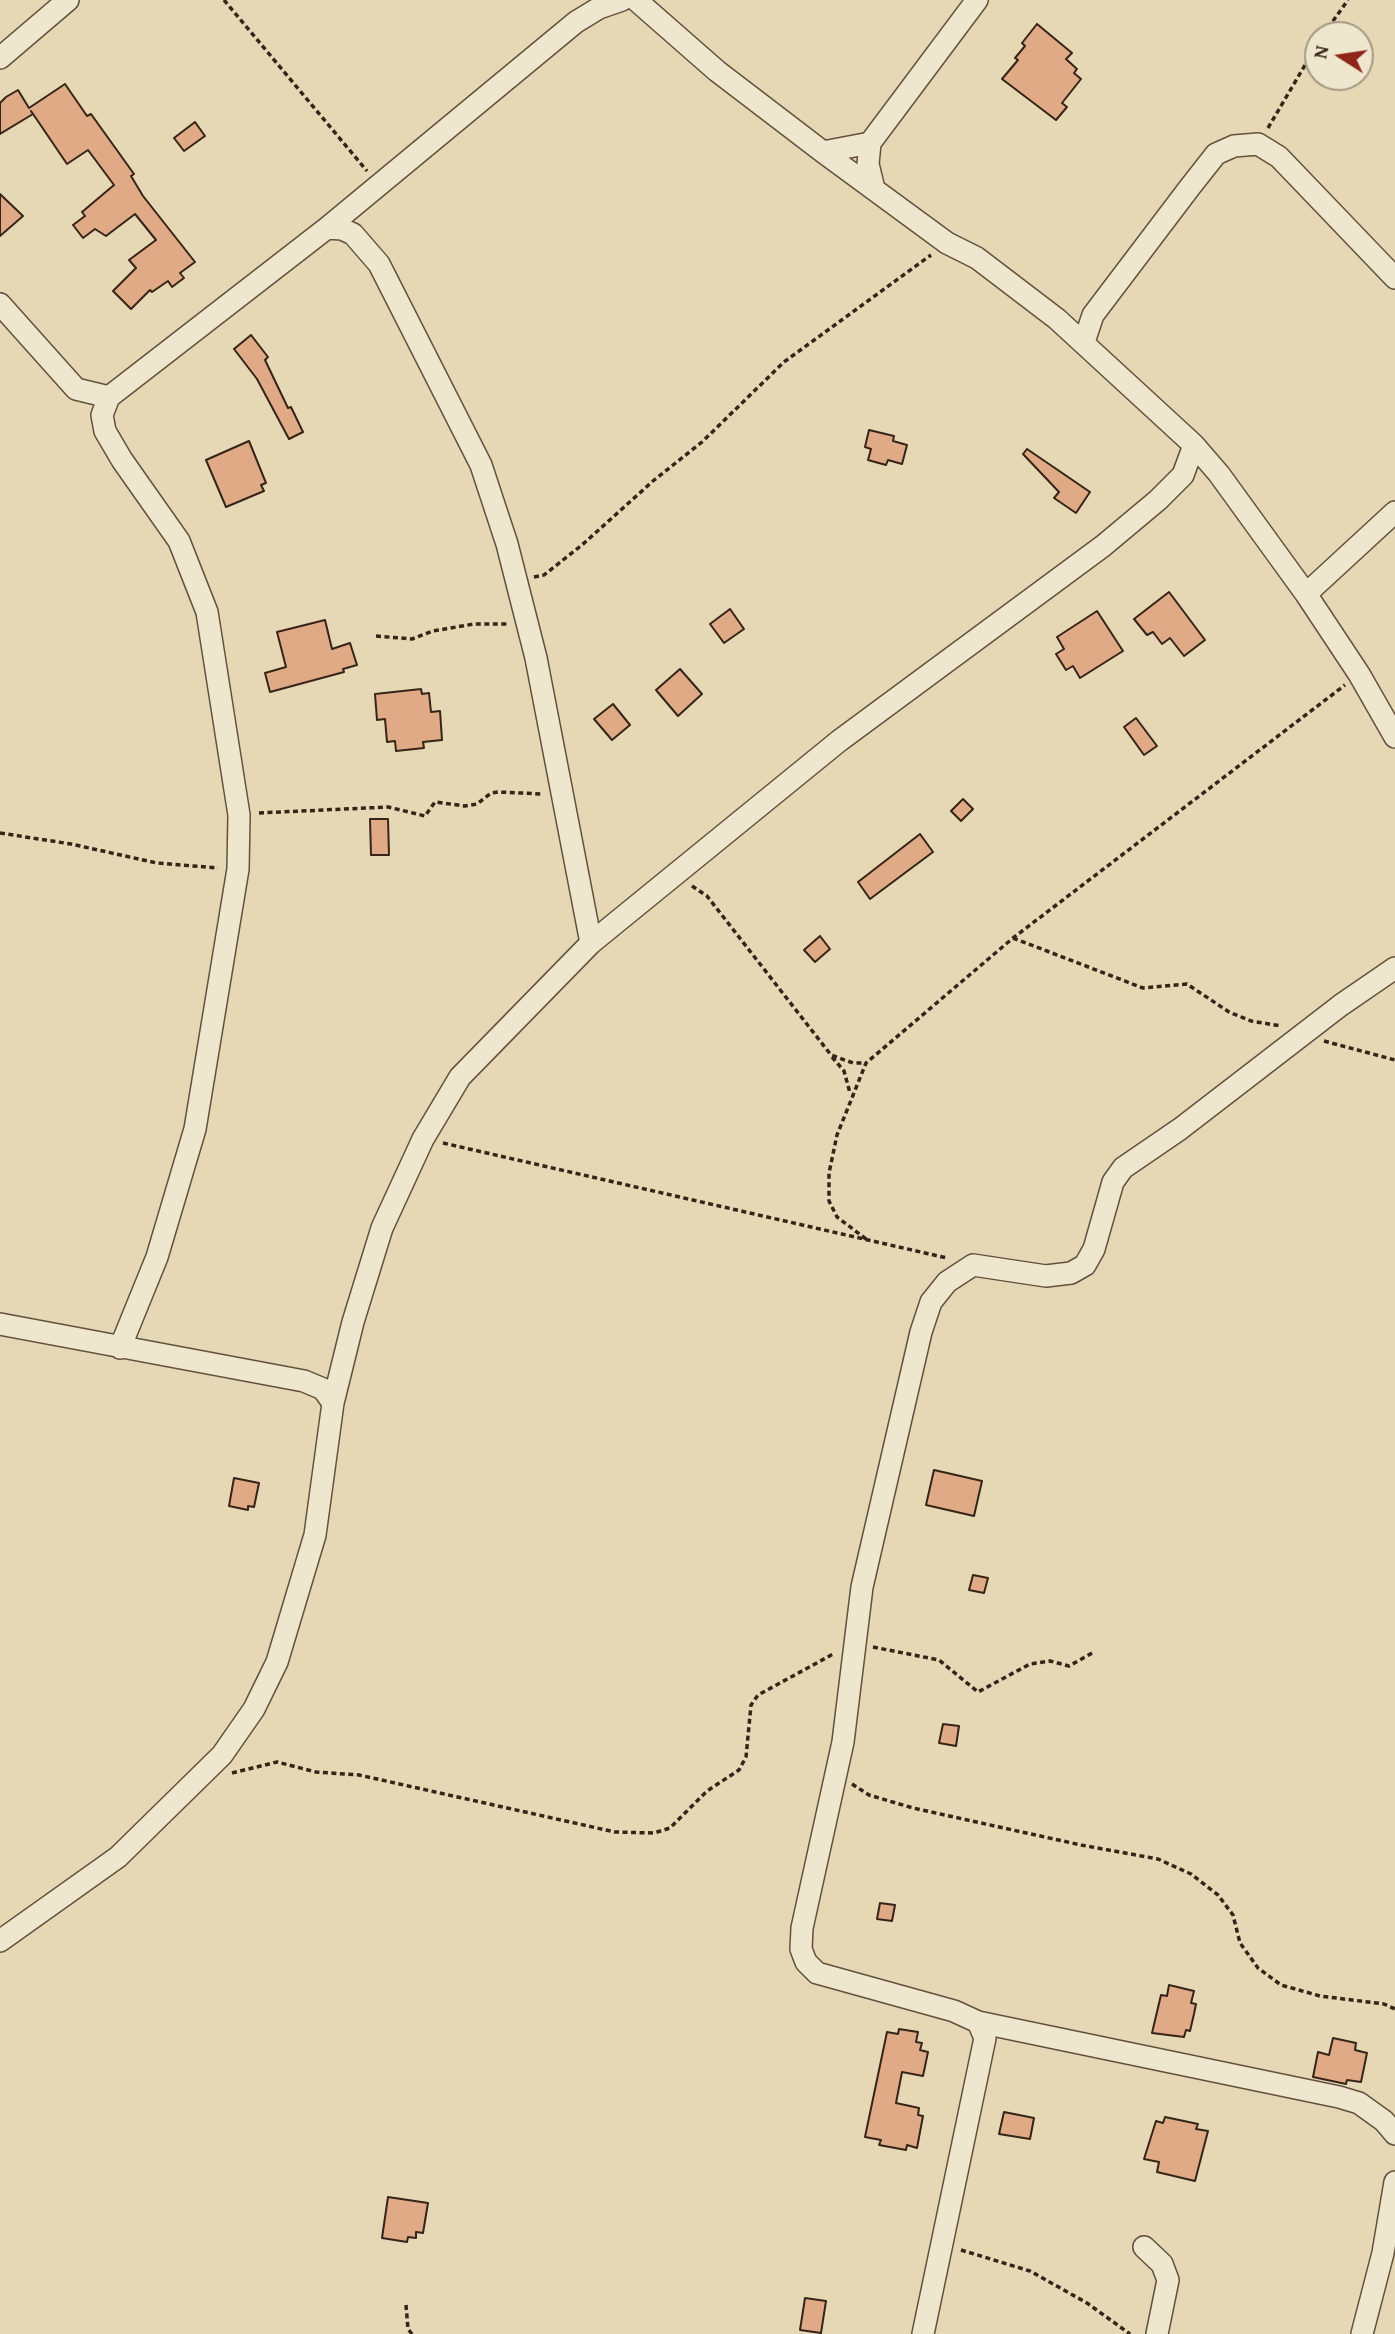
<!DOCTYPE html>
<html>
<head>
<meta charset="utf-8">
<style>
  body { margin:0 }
  #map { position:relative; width:1395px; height:2334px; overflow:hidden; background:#e6d8b4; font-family:"Gentium Book Plus",serif }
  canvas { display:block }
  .north { position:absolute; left:1304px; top:21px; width:70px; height:70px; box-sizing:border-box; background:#efe6ce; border:2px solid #a59885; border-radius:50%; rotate:282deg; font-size:19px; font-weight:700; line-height:28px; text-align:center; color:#352417 }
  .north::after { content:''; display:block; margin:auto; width:24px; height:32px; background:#8f2418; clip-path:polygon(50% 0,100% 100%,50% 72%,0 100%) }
</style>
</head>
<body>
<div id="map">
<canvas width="1395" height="2334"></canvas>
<div class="north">N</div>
</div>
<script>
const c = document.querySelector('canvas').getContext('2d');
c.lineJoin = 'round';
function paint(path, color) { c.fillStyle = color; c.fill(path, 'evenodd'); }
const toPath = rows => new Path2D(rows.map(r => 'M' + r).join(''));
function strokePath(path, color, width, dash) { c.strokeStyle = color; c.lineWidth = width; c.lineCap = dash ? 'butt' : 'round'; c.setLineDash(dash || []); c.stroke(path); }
const building = toPath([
  [1037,24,1072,53,1066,59,1077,69,1074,73,1081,79,1062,103,1067,107,1056,120,1002,79,1018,60,1015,58,1025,46,1022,43,1037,24],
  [65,84,87,116,91,114,134,174,131,176,143,196,195,262,180,273,184,278,172,287,168,281,152,292,150,290,131,309,113,291,136,268,129,260,156,240,135,214,106,236,95,229,83,238,73,225,85,216,82,212,114,185,88,150,67,164,31,111,33,114,0,134,0,103,6,97,18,90,29,108,65,84],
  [195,122,205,136,184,151,174,138,195,122],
  [0,194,23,216,0,236,0,194],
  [251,335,268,357,265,360,288,408,291,407,303,432,289,439,257,379,234,349,251,335],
  [869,430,894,436,893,441,907,445,902,464,888,460,886,465,868,460,871,449,865,447,869,430],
  [249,441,266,483,261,485,264,491,226,507,206,460,249,441],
  [1027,449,1090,492,1076,513,1054,498,1059,492,1023,454,1027,449],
  [1169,592,1205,640,1184,656,1170,638,1162,644,1153,632,1147,635,1134,619,1169,592],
  [730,609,744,629,724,643,710,624,730,609],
  [1097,611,1123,651,1080,678,1073,666,1066,670,1056,654,1064,649,1057,637,1097,611],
  [325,620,332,649,350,643,357,665,343,669,344,672,270,692,265,673,286,667,277,632,325,620],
  [680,669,702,694,678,716,656,690,680,669],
  [421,689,422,694,429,693,431,712,440,711,442,740,423,742,424,748,396,751,395,741,387,742,385,719,377,720,375,694,421,689],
  [613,704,630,725,612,740,594,719,613,704],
  [1136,718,1157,746,1144,755,1124,727,1136,718],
  [963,799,973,809,961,821,951,811,963,799],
  [370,819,388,819,389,855,371,855,370,819],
  [920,834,933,852,870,899,858,882,920,834],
  [820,936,830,949,815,962,804,950,820,936],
  [934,1470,982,1481,974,1516,926,1505,934,1470],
  [234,1478,259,1483,254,1507,248,1506,248,1510,229,1506,234,1478],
  [973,1575,988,1578,984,1593,969,1590,973,1575],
  [943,1724,959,1726,956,1746,939,1743,943,1724],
  [880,1903,895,1905,892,1921,877,1919,880,1903],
  [1169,1985,1194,1991,1191,2003,1196,2004,1194,2014,1190,2031,1186,2030,1184,2037,1152,2033,1161,1995,1167,1996,1169,1985],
  [899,2029,918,2032,916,2042,922,2043,920,2050,928,2052,923,2076,902,2072,896,2103,919,2108,918,2115,923,2116,917,2148,907,2145,906,2150,879,2145,881,2140,865,2137,887,2032,898,2034,899,2029],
  [1333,2038,1356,2043,1355,2050,1367,2053,1361,2082,1347,2080,1346,2084,1313,2077,1318,2052,1329,2055,1333,2038],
  [1004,2112,1034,2118,1030,2139,999,2134,1004,2112],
  [1165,2117,1198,2124,1196,2129,1208,2131,1195,2181,1157,2172,1159,2162,1144,2159,1156,2121,1163,2123,1165,2117],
  [388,2197,428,2203,423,2233,416,2232,416,2238,408,2237,407,2242,382,2238,388,2197],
  [805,2298,826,2301,821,2333,800,2330,805,2298]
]);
const path = toPath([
  [224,0,367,171],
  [1323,35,1348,0],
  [1268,128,1318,43],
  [534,577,544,575,582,545,653,481,702,442,784,362,931,255],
  [376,636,412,639,433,631,474,624,507,624],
  [259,813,388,807,425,816,435,802,465,806,477,804,491,793,498,792,543,794],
  [0,833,71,844,157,863,218,868],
  [692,886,707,896,831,1055,853,1063,866,1063],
  [1013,938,1143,988,1187,984,1229,1012,1251,1021,1281,1026],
  [1324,1041,1395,1060],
  [832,1057,844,1071,850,1093],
  [443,1143,947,1258],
  [866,1239,837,1217,829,1201,829,1173,837,1135,866,1063,1013,938,1345,685],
  [873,1647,939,1660,978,1692,1030,1664,1050,1661,1069,1666,1094,1652],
  [232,1773,277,1762,316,1772,359,1775,615,1832,654,1833,670,1828,707,1791,739,1770,746,1757,751,1705,758,1695,835,1653],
  [852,1784,869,1795,913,1808,1081,1845,1158,1859,1191,1874,1218,1895,1233,1915,1240,1943,1258,1968,1281,1985,1320,1996,1384,2004,1395,2009],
  [961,2250,1030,2271,1087,2303,1130,2334],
  [406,2305,408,2329,412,2334]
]);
const minor = toPath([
  [636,0,717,71,823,152,947,243,977,258,1057,319,1194,445,1219,474,1306,594,1359,674,1395,737],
  [0,58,68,0],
  [823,152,870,143],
  [874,189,868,164,870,143,977,0],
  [327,228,342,229,353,234,379,264,481,465,507,544,536,658,591,943],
  [0,304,76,389,109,397],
  [1084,342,1093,315,1190,187,1216,154,1234,146,1258,144,1279,157,1395,278],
  [1306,594,1395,512],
  [0,1324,304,1381,323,1389,333,1403,315,1535,277,1662,254,1709,222,1755,118,1857,0,1941],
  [120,1348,157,1257,195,1129,238,869,239,815,207,612,179,541,122,460,105,431,102,415,109,397,327,228,576,22,599,8,622,0],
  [333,1403,353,1322,382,1228,423,1139,460,1077,591,943,839,741,1103,546,1158,500,1183,475,1194,445],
  [978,2022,1339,2097,1359,2103,1384,2121,1395,2134],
  [1144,2247,1162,2264,1168,2280,1157,2334],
  [923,2334,985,2038,978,2022,954,2011,817,1973,806,1962,801,1949,802,1928,843,1742,862,1587,921,1332,931,1302,947,1282,973,1265,1046,1276,1071,1273,1085,1265,1094,1249,1113,1182,1123,1168,1180,1129,1341,1005,1395,968],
  [1362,2334,1383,2253,1395,2182]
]);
paint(building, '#e0aa86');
strokePath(building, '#352417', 2);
strokePath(minor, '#61513e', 24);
strokePath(path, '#352417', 3.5, [5, 3.5]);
strokePath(minor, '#efe6ce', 21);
</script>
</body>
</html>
